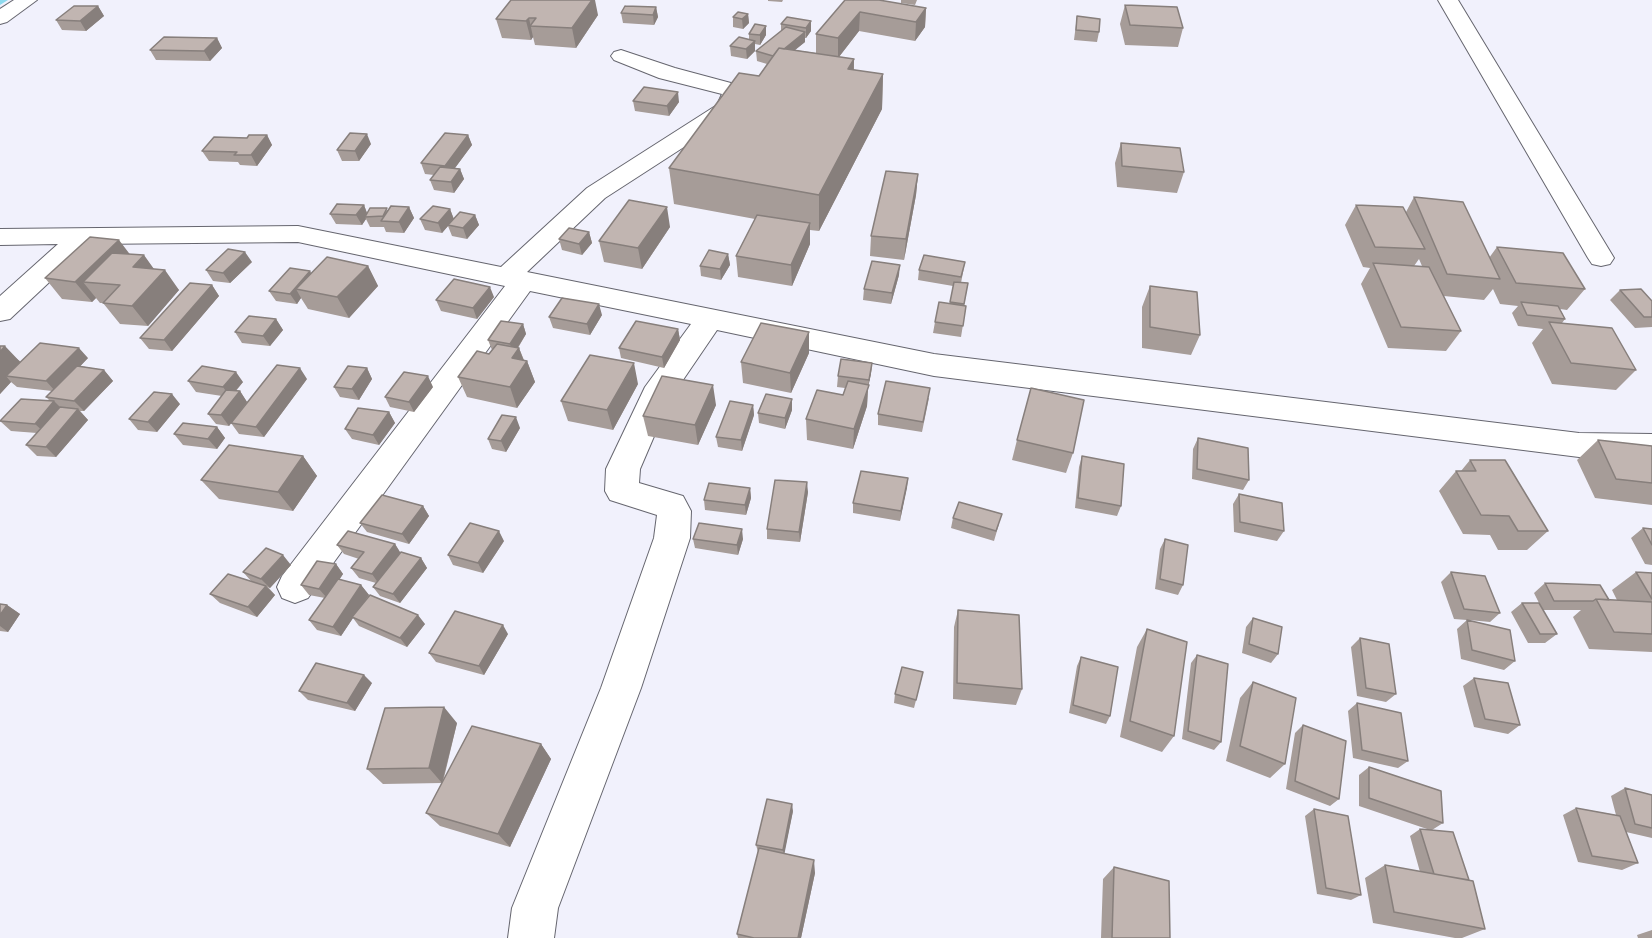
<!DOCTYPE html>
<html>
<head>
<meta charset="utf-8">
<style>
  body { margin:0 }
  canvas { display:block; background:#f1f1fc }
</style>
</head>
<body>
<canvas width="1652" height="938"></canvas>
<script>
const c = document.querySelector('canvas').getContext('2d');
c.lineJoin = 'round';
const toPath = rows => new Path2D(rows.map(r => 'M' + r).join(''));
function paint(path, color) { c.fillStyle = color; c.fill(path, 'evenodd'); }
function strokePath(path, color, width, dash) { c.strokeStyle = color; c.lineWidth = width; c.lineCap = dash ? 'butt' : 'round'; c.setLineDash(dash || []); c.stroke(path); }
const stream = toPath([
  [0,0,8,0,0,5,0,0]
]);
const minor = toPath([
  [1438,0,1458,0,1614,258,1610,264,1601,266,1592,264,1588,258,1438,0],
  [621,50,675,68,742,86,745,91,738,109,735,114,605,198,527,272,934,354,1579,433,1652,434,1652,458,1579,457,934,376,717,330,670,399,640,469,639,483,683,496,691,511,690,538,641,688,558,908,554,938,508,938,512,908,601,688,654,538,657,515,610,500,605,491,606,469,645,387,691,324,530,291,308,598,295,603,282,598,277,587,282,576,505,286,298,242,90,244,10,319,0,321,0,296,58,244,0,245,0,229,298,226,501,267,587,188,717,105,722,94,659,78,614,60,611,56,614,52,621,50]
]);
const tertiary = toPath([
  [14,0,37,0,7,22,0,24,0,9,14,0]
]);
const wall = toPath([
  [768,0,783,0,782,2,768,1],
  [845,0,926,8,925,27,915,41,859,31,839,57,854,59,854,70,883,74,882,109,819,231,810,230,810,244,792,286,738,277,736,256,755,219,674,204,669,168,759,76,767,64,757,61,756,51,781,31,781,24,787,17,811,31,806,38,805,38,805,42,795,50,816,53,816,34],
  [901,0,917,0,915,5,901,3],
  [1125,5,1183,28,1178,47,1125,45,1120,24],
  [98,6,104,16,86,31,62,30,56,20],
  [656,7,658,17,654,25,623,23,621,13],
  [748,14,749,23,743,29,733,27,733,17],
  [598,15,576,48,535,45,533,37,531,40,502,38,496,19],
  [1077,16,1099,32,1097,42,1074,40],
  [749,34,766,35,760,45,755,44,755,51,747,59,731,56,730,46,749,39],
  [217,38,222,48,210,61,156,60,150,50],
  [633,101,679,102,669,116,635,111],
  [267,135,272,145,257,166,240,165,238,162,209,161,202,151,247,138],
  [468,135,472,145,455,168,460,169,464,179,454,193,434,190,430,180,434,175,425,174,421,163],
  [1121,143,1184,172,1177,193,1117,187,1115,163],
  [371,144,359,161,342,161,337,150],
  [918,174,916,195,904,260,870,256,871,236],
  [1414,197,1489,258,1497,247,1585,289,1567,310,1560,309,1565,319,1562,323,1636,370,1616,390,1552,384,1532,343,1543,329,1518,326,1512,313,1518,306,1500,304,1493,289,1484,300,1444,296,1461,331,1446,351,1388,348,1361,284,1370,268,1363,267,1345,225,1356,205,1406,212],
  [1419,259,1422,266,1414,266],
  [364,205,367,213,409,207,414,218,404,233,386,232,384,227,370,227,366,219,362,225,336,224,330,214],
  [450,209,454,219,475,215,479,225,467,239,452,236,448,226,442,233,425,230,420,219],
  [670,227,642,269,604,262,599,241],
  [589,232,592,243,582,255,562,250,559,239],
  [130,254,153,269,179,290,148,326,120,324,103,303,100,303,96,298,92,302,62,299,45,278],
  [728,254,730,265,721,280,701,276,700,266],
  [252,262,230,283,213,281,206,270],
  [965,262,961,283,968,283,964,306,966,306,961,337,933,333,935,322,950,304,953,286,918,280,919,270],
  [368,266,378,286,349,318,308,309,301,298,297,304,276,301,269,291,311,273],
  [899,275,891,304,863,300,864,289],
  [212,285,219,296,172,351,149,349,140,338],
  [1150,286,1200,335,1191,355,1142,348,1142,307],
  [1620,290,1652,301,1652,327,1635,328,1610,300],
  [494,297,477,319,441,311,436,300],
  [602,315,590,335,553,328,549,317],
  [276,319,283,330,270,346,242,343,235,332],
  [523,324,526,334,518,348,519,348,524,360,527,361,535,382,517,408,467,397,458,377,489,354,492,350,488,340],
  [678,329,680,340,664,368,621,358,619,348],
  [0,346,21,362,88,358,80,366,104,370,113,381,84,411,80,411,88,420,56,457,37,456,26,445,37,433,11,431,0,421,50,401,46,397,52,391,17,387,11,382,0,394],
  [809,353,791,393,743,383,741,362],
  [872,363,871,373,868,388,867,406,853,449,807,440,806,419,843,395,845,388,837,387,838,376],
  [367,368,372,379,359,400,340,397,334,387],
  [307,379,264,437,239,434,231,423],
  [188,381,243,382,236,391,240,391,247,402,229,426,216,424,208,414,222,396,196,392],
  [638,384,613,430,568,421,561,401],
  [433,387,414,412,390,407,385,397],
  [929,398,922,432,878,425,878,414],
  [792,399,792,410,785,429,759,423,758,413],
  [180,404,157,432,138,430,129,419],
  [716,405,698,445,648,436,643,416],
  [753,405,754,415,742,451,718,447,716,437],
  [389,412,395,423,379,445,352,439,345,429],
  [217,427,225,438,217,449,183,445,174,434],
  [520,428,506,452,492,449,488,439],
  [1198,438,1249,480,1243,490,1192,479,1193,449],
  [1017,440,1073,453,1066,473,1012,460],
  [1598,440,1652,446,1652,505,1595,498,1577,460],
  [303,456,317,476,293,511,219,499,201,480],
  [1082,456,1121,506,1117,516,1075,508,1079,467],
  [1470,460,1548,531,1527,550,1498,550,1490,535,1463,534,1439,491,1456,471,1461,471],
  [908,478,900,521,853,513,853,503],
  [750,488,751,498,746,515,705,510,704,500],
  [808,492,800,542,767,539,767,529],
  [1239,494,1284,531,1277,541,1234,532,1233,504],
  [423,506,429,516,409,544,367,532,360,523],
  [953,518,999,524,994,541,951,528],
  [1643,528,1652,529,1652,565,1645,564,1631,538],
  [693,539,743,539,738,555,695,548],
  [1165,539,1183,585,1178,595,1155,589,1160,549],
  [504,541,483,573,453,565,448,555],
  [395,544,400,552,421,558,427,568,400,603,380,596,373,587,376,583,359,578,351,568,359,559,344,554,337,545],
  [336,564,343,574,339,580,361,585,369,595,362,605,425,624,407,647,359,626,353,618,341,636,317,630,309,620,325,598,309,595,301,585],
  [291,565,270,588,268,587,275,595,257,617,220,603,210,594,251,581,243,572],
  [1451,572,1500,613,1490,622,1469,620,1515,661,1504,670,1461,659,1457,629,1467,620,1454,619,1441,582],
  [1636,572,1652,573,1652,652,1589,649,1573,617,1581,610,1543,610,1557,634,1545,643,1528,643,1511,612,1522,603,1541,607,1534,593,1545,583,1609,600,1617,600,1612,590],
  [0,604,7,605,20,614,8,632,0,631],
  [958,610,1022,689,1016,705,953,699,954,627],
  [1253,618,1278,654,1271,663,1242,653,1246,627],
  [1147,629,1174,736,1162,752,1120,737,1137,647],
  [508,634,484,675,436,662,429,653],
  [1360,638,1396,694,1386,702,1357,696,1351,647],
  [1197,655,1221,742,1214,750,1182,739,1191,663],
  [1081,657,1110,716,1106,724,1069,713,1077,666],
  [1474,678,1520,725,1508,734,1474,727,1463,686],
  [921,681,914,708,894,703,895,694],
  [1253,682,1285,764,1270,778,1226,761,1240,698],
  [372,683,355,711,308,700,299,691],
  [1357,703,1408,761,1398,768,1353,758,1348,711],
  [457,723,443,782,541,744,551,759,510,847,440,826,426,813,442,783,383,784,367,769],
  [1303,725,1339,799,1330,806,1286,789,1295,733],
  [1369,767,1443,823,1432,830,1485,929,1462,938,1455,938,1373,923,1365,878,1385,865,1420,872,1410,836,1420,829,1430,830,1359,806,1359,775],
  [1625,788,1652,795,1652,838,1626,832,1638,863,1622,870,1578,862,1563,815,1576,808,1616,815,1611,796],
  [1314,809,1361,895,1351,900,1317,894,1305,816],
  [793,811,784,853,815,873,801,938,738,938,737,934,758,852,756,845],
  [1114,867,1170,938,1101,938,1103,879],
  [1652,930,1652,938,1638,938,1637,935]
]);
const shadedWall = toPath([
  [592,0,595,0,598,15,576,48,572,28],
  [98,6,104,16,86,31,80,21],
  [656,7,658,17,654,25,653,15],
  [926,8,925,27,915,41,916,22],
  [860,12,859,31,838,58,838,38],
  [748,14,749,23,743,29,742,19],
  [529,18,533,37,531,40,526,21],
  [811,21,811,31,806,38,806,28],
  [766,26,766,35,760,45,760,35],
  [805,32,805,42,775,66,775,56],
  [217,38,222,48,210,61,204,51],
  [755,41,755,51,747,59,746,49],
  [854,59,853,94,848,69],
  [883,74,882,109,819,231,819,195],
  [678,92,679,102,669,116,667,106],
  [367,134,371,144,359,161,355,151],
  [267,135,272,145,257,166,251,155],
  [468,135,472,145,449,176,445,166],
  [460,169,464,179,454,193,451,182],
  [918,174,916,195,904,260,906,239],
  [364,205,368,216,365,217,366,219,362,225,356,215],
  [409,207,414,218,404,233,399,222],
  [667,207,670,227,642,269,638,248],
  [450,209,454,220,448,225,448,226,442,233,438,223],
  [475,215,479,225,467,239,463,228],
  [810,223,810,244,792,286,791,265],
  [589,232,592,243,582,255,579,244],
  [119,240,135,261,83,282,96,298,92,302,75,282],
  [245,252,252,262,230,283,223,273],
  [728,254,730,265,721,280,720,269],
  [144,255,159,276,133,267],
  [900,265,899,275,891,304,892,293],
  [368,266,378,286,349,318,337,297],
  [165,270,179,290,148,326,132,306],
  [310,271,316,282,296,289,301,298,297,304,290,294],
  [212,285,219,296,172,351,164,340],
  [490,287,494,297,477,319,473,308],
  [599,304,602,315,590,335,587,324],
  [276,319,283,330,270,346,263,336],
  [523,324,526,334,513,355,510,344],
  [678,329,680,340,664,368,662,357],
  [809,332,809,353,791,393,790,373],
  [5,346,25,367,6,376,11,382,0,394,0,352],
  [79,348,88,358,56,392,46,381],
  [519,348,525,364,527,361,535,382,517,408,510,387,512,358],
  [634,363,638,384,613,430,607,410],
  [872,363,871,373,868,388,867,406,853,449,854,429,868,386],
  [300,368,307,379,264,437,256,427],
  [367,368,372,379,359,400,352,389],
  [104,370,113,381,84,411,74,401],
  [236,372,243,382,230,397,223,387],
  [428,376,433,387,414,412,409,402],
  [713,385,716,405,698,445,695,425],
  [240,391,247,402,229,426,221,415],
  [172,394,180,404,157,432,148,422],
  [792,399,792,410,785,429,785,418],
  [54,401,65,412,46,434,35,424],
  [753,405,754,415,742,451,741,440],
  [78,409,88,420,56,457,46,447],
  [389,412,395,423,379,445,373,435],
  [516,417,520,428,506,452,501,441],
  [217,427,225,438,217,449,208,439],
  [303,456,317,476,293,511,278,492],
  [908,478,907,488,900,521,901,511],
  [807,482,808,492,800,542,799,532],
  [750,488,751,498,746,515,745,505],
  [423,506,429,516,409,544,402,534],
  [742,529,743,539,738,555,737,545],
  [499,531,504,541,483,573,478,563],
  [395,544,401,554,379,584,372,574],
  [283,555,291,565,270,588,261,579],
  [421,558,427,568,400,603,393,594],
  [336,564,343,574,327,598,319,589],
  [361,585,369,595,353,618,352,617,353,618,341,636,333,627],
  [266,586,275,595,257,617,248,607],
  [7,605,20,614,8,632,0,626,0,615],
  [418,615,425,624,407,647,400,638],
  [503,625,508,634,484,675,479,666],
  [364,675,372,683,355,711,347,703],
  [444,707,457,723,442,783,429,768],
  [541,744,551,759,510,847,498,834],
  [792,804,793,811,784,856,783,850],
  [814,860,815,873,801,938,798,938]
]);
const building = toPath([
  [511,0,592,0,572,28,530,26,536,18,529,18,526,21,496,19,511,0],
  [845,0,879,0,926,8,916,22,860,12,838,38,816,34,845,0],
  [1125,5,1177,7,1183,28,1130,25,1125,5],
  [74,6,98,6,80,21,56,20,74,6],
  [625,6,656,7,653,15,621,13,625,6],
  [738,12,748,14,742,19,733,17,738,12],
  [1077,16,1100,19,1099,32,1076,30,1077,16],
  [787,17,811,21,806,28,781,24,787,17],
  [755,24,766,26,760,35,749,34,755,24],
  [786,27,805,32,784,49,779,48,773,56,756,51,786,27],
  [164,37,217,38,204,51,150,50,164,37],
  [739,37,755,41,746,49,730,46,739,37],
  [779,48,854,59,848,69,883,74,819,195,669,168,739,73,759,76,779,48],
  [644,87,678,92,667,106,633,101,644,87],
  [350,133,367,134,355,151,337,150,350,133],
  [445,133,468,135,445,166,421,163,445,133],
  [249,135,267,135,251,155,234,155,237,152,202,151,214,137,247,138,249,135],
  [1121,143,1180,148,1184,172,1122,166,1121,143],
  [440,167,460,169,451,182,430,180,440,167],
  [886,171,918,174,906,239,871,236,886,171],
  [1414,197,1463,202,1500,279,1447,274,1414,197],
  [629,200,667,207,638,248,599,241,629,200],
  [337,204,364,205,356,215,330,214,337,204],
  [1356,205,1403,207,1425,249,1375,247,1356,205],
  [391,206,409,207,399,222,381,221,391,206],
  [433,206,450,209,438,223,420,219,433,206],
  [370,208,387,208,383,216,365,217,370,208],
  [460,212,475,215,463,228,448,225,460,212],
  [757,215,810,223,791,265,736,256,757,215],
  [569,228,589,232,579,244,559,239,569,228],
  [90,237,119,240,75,282,45,278,90,237],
  [1497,247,1563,253,1585,289,1516,283,1497,247],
  [228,249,245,252,223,273,206,270,228,249],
  [709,250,728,254,720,269,700,266,709,250],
  [112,253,144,255,133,267,165,270,132,306,103,303,120,285,83,282,112,253],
  [924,255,965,262,961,277,919,270,924,255],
  [327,257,368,266,337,297,296,289,327,257],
  [872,261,900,265,892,293,864,289,872,261],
  [1373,263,1429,267,1461,331,1401,327,1373,263],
  [290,268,310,271,290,294,269,291,290,268],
  [454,279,490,287,473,308,436,300,454,279],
  [954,282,968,283,964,304,950,302,954,282],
  [190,283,212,285,164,340,140,338,190,283],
  [1150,286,1197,292,1200,335,1150,327,1150,286],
  [1641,289,1652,301,1652,317,1644,317,1620,290,1641,289],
  [562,298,599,304,587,324,549,317,562,298],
  [939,302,966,306,963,326,935,322,939,302],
  [1521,302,1558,306,1565,319,1527,315,1521,302],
  [249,316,276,319,263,336,235,332,249,316],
  [501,321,523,324,510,344,488,340,501,321],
  [636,321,678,329,662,357,619,348,636,321],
  [1549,322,1612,328,1636,370,1571,363,1549,322],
  [761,323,809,332,790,373,741,362,761,323],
  [40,343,79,348,46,381,6,376,40,343],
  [497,344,519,348,512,358,527,361,510,387,458,377,477,351,489,354,497,344],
  [0,346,5,346,0,352,0,346],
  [590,355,634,363,607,410,561,401,590,355],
  [841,359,872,363,869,380,838,376,841,359],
  [277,365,300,368,256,427,231,423,277,365],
  [77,366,104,370,74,401,46,397,77,366],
  [202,366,236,372,223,387,188,381,202,366],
  [348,366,367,368,352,389,334,387,348,366],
  [404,372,428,376,409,402,385,397,404,372],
  [662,376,713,385,695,425,643,416,662,376],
  [848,381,869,385,854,429,806,419,817,390,843,395,848,381],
  [886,381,930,388,923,422,878,414,886,381],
  [1031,388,1084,400,1073,453,1017,440,1031,388],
  [226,390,240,391,221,415,208,414,226,390],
  [154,392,172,394,148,422,129,419,154,392],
  [766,394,792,399,785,418,758,413,766,394],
  [21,399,54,401,35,424,0,421,21,399],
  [730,401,753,405,741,440,716,437,730,401],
  [60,407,78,409,46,447,26,445,60,407],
  [358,408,389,412,373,435,345,429,358,408],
  [502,415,516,417,501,441,488,439,502,415],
  [183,423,217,427,208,439,174,434,183,423],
  [1198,438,1248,448,1249,480,1197,469,1198,438],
  [1598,440,1652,446,1652,483,1616,479,1598,440],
  [229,445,303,456,278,492,201,480,229,445],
  [1082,456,1124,464,1121,506,1078,498,1082,456],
  [1470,460,1505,460,1548,531,1518,531,1509,516,1481,515,1456,471,1476,471,1470,460],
  [861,471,908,478,901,511,853,503,861,471],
  [775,480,807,482,799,532,767,529,775,480],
  [709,483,750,488,745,505,704,500,709,483],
  [1239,494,1282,503,1284,531,1240,522,1239,494],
  [382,495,423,506,402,534,360,523,382,495],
  [959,502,1002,514,996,531,953,518,959,502],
  [470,523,499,531,478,563,448,555,470,523],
  [699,523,742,529,737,545,693,539,699,523],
  [1643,528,1652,529,1652,545,1643,528],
  [348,531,395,544,372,574,351,568,364,552,337,545,348,531],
  [1165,539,1188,545,1183,585,1160,579,1165,539],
  [266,548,283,555,261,579,243,572,266,548],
  [401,552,421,558,393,594,373,587,401,552],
  [317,561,336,564,319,589,301,585,317,561],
  [1451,572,1485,576,1500,613,1464,609,1451,572],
  [1636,572,1652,573,1652,599,1636,572],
  [228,574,266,586,248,607,210,594,228,574],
  [338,579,361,585,333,627,309,620,338,579],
  [1545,583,1600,585,1609,600,1596,599,1593,601,1554,601,1545,583],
  [370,595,418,615,400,638,352,617,370,595],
  [1596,599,1652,602,1652,634,1614,632,1596,599],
  [1522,603,1539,603,1557,634,1540,634,1522,603],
  [0,604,7,605,0,615,0,604],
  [958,610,1019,615,1022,689,957,683,958,610],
  [455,611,503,625,479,666,429,653,455,611],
  [1253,618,1282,627,1278,654,1249,644,1253,618],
  [1467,620,1510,630,1515,661,1472,650,1467,620],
  [1147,629,1187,642,1174,736,1130,721,1147,629],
  [1360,638,1389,644,1396,694,1366,688,1360,638],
  [1197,655,1228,664,1221,742,1188,731,1197,655],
  [1081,657,1118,667,1110,716,1073,705,1081,657],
  [316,663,364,675,347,703,299,691,316,663],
  [902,667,923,672,916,700,895,694,902,667],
  [1474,678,1508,683,1520,725,1485,719,1474,678],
  [1253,682,1296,698,1285,764,1240,746,1253,682],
  [1357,703,1401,713,1408,761,1362,750,1357,703],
  [444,707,429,768,367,769,385,708,444,707],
  [1303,725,1346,741,1339,799,1295,781,1303,725],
  [472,726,541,744,498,834,426,813,472,726],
  [1369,767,1441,791,1443,823,1369,798,1369,767],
  [1625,788,1652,795,1652,828,1635,824,1625,788],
  [767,799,792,804,783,850,756,845,767,799],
  [1576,808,1620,816,1638,863,1592,856,1576,808],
  [1314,809,1348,816,1361,895,1326,888,1314,809],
  [1420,829,1453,832,1469,880,1434,874,1420,829],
  [759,848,814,860,798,938,754,938,737,934,759,848],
  [1385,865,1473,881,1485,929,1394,912,1385,865],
  [1114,867,1169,881,1170,938,1112,938,1114,867]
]);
paint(stream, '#8edaee');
strokePath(minor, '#66666f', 2);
strokePath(tertiary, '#66666f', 2);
paint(minor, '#fff');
paint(tertiary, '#fff');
paint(wall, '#a69c98');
paint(shadedWall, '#877f7c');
paint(building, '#c1b5b1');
strokePath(building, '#877f7c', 1.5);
</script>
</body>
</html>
